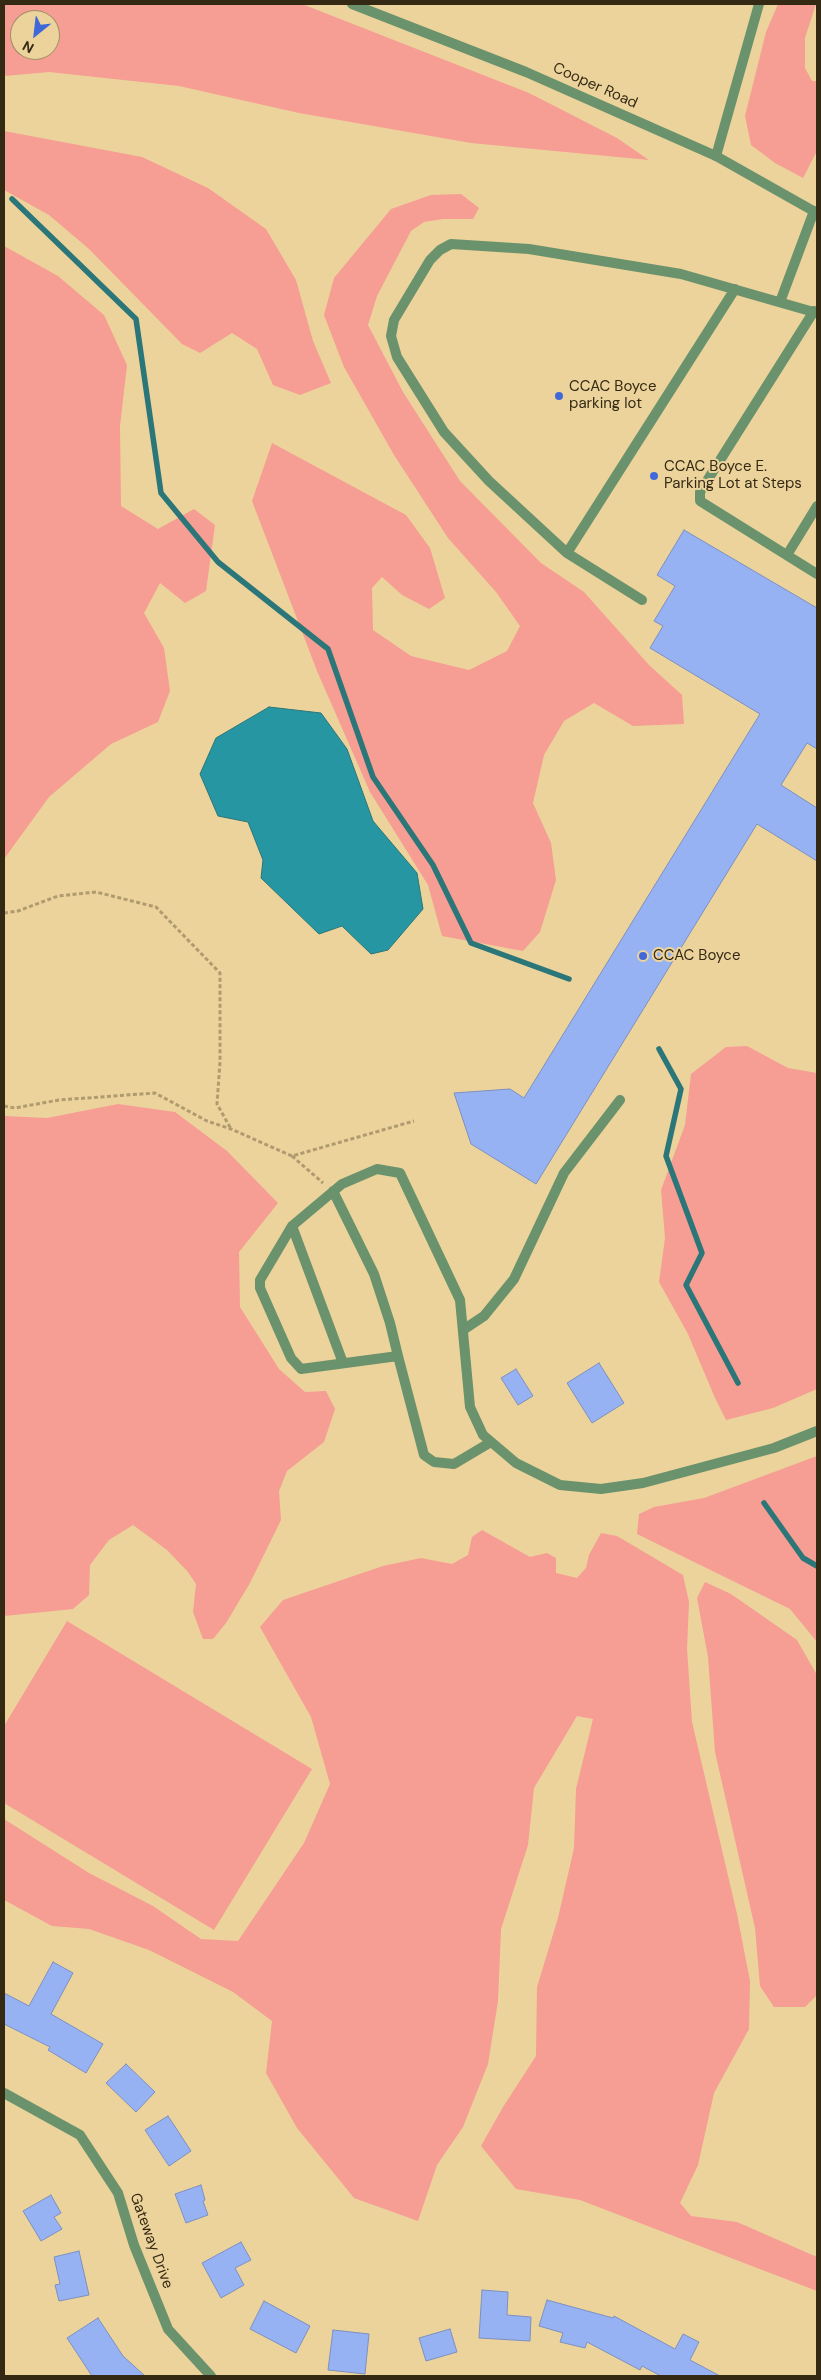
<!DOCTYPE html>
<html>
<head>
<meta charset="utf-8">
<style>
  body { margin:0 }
  #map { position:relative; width:821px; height:2380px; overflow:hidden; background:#ecd39c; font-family:"DM Sans",sans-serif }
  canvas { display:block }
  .frame { position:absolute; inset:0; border:5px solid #342a14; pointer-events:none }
  .north { position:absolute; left:10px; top:10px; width:50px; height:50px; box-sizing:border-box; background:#ecd39c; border:1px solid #a28f66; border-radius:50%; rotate:209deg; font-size:14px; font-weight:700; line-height:20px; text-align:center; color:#342a14 }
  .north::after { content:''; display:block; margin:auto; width:18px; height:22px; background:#4068d9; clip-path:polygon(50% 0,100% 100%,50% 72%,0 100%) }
</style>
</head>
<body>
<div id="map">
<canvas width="821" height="2380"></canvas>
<div class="frame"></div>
<div class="north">N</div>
</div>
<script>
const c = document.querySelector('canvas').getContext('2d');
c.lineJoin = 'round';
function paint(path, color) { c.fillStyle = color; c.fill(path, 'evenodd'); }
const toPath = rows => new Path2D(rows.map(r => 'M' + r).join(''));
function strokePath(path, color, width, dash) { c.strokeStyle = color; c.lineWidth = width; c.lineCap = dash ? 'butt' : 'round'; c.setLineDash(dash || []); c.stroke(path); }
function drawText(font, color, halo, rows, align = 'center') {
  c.font = font + ' "DM Sans",sans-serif'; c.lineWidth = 4; c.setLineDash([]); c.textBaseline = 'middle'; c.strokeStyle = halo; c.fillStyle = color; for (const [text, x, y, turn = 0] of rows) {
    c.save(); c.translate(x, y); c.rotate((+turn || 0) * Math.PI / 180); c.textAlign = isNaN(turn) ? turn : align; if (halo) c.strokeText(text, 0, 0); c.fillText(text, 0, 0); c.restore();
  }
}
const green = toPath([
  [4,4,302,4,529,93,617,138,649,160,471,143,299,113,179,86,49,72,4,76],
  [20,20,50,20,50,50,20,50],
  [778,4,816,4,805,38,805,68,812,81,817,81,817,151,803,178,775,163,751,145,745,116,766,32],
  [4,131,142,157,208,188,266,229,296,280,313,341,331,383,300,395,273,385,257,349,232,333,200,353,182,344,89,249,49,215,4,190],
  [461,194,479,208,473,219,443,219,424,222,411,231,377,296,368,325,403,392,460,481,541,563,584,592,649,665,682,695,684,724,633,726,594,703,564,721,544,755,533,803,551,843,556,880,540,932,523,951,442,936,428,885,370,792,317,671,252,501,272,443,406,515,430,548,445,598,429,609,402,595,382,577,372,588,373,630,411,656,469,670,507,651,520,626,496,592,448,538,394,455,344,367,324,315,334,278,391,209,431,195],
  [4,246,58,276,104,315,127,365,120,426,121,506,158,529,194,509,215,525,206,591,185,603,160,583,144,613,164,648,170,691,158,722,111,744,49,797,4,859],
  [747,1046,788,1068,817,1073,817,1389,773,1408,726,1420,715,1398,688,1334,659,1282,665,1238,661,1190,685,1125,691,1074,726,1047],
  [118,1104,175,1112,227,1151,278,1203,239,1252,240,1307,279,1369,305,1392,326,1391,335,1409,324,1442,287,1471,279,1491,281,1520,250,1583,226,1623,213,1639,203,1639,193,1612,196,1584,188,1572,167,1550,133,1525,109,1540,90,1565,89,1595,73,1609,4,1616,4,1116,47,1118],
  [817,1456,817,1642,790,1609,637,1534,639,1514,654,1507,704,1498],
  [482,1530,530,1557,547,1553,556,1558,556,1573,577,1578,586,1568,589,1555,601,1533,617,1536,683,1575,689,1602,687,1649,692,1722,737,1914,750,1981,749,2029,714,2093,698,2165,680,2203,691,2216,737,2222,817,2257,817,2291,580,2200,516,2189,481,2146,503,2107,536,2056,537,1987,558,1918,574,1848,576,1789,593,1719,577,1716,534,1788,528,1845,501,1929,498,2001,488,2064,463,2127,437,2165,418,2221,354,2198,297,2128,266,2073,272,2021,233,1992,149,1950,89,1929,52,1926,4,1900,4,1819,89,1873,153,1906,201,1939,238,1941,304,1843,330,1784,311,1717,260,1627,283,1600,383,1566,421,1558,452,1564,468,1555,472,1537],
  [705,1582,731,1594,797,1640,817,1675,817,1995,805,2007,774,2007,760,1986,755,1928,715,1752,708,1657,697,1598],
  [67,1621,312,1769,214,1930,4,1803,4,1726]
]);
const water = toPath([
  [269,707,321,713,347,749,373,821,417,873,423,909,388,950,371,954,342,926,319,934,261,878,263,860,248,822,218,816,200,774,216,738,269,707]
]);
const stream = toPath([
  [12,199,136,319,161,493,218,562,328,649,373,777,433,865,471,943,569,979],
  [659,1049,681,1089,666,1156,702,1253,686,1285,738,1383],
  [764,1503,803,1558,817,1566]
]);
const building = toPath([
  [684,530,817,608,817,749,807,743,781,785,817,808,817,861,757,824,536,1184,471,1144,454,1093,510,1089,524,1098,760,714,650,648,663,626,654,621,675,586,657,575,684,530],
  [599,1363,624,1403,592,1423,567,1383,599,1363],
  [516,1369,533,1396,518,1405,501,1378,516,1369],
  [53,1962,73,1973,51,2014,103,2044,86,2073,48,2050,50,2047,4,2024,4,1993,29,2006,53,1962],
  [126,2064,155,2092,136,2112,106,2083,126,2064],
  [168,2116,191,2151,169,2166,145,2130,168,2116],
  [201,2185,205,2200,203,2201,208,2215,186,2223,175,2194,201,2185],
  [51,2195,61,2213,54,2217,62,2229,41,2241,23,2211,51,2195],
  [241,2242,251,2260,235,2268,244,2285,221,2298,202,2263,241,2242],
  [79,2251,89,2295,59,2301,55,2285,60,2284,54,2257,79,2251],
  [482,2290,508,2292,507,2315,531,2317,530,2341,479,2338,482,2290],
  [547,2300,613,2318,614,2316,675,2349,683,2334,699,2342,690,2360,720,2376,661,2376,642,2366,640,2370,587,2342,585,2348,560,2342,563,2333,539,2326,547,2300],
  [264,2301,310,2326,296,2353,250,2329,264,2301],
  [98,2318,123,2356,145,2376,92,2376,67,2338,98,2318],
  [450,2329,457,2352,426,2361,419,2338,450,2329],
  [333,2330,369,2334,365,2374,328,2370,333,2330]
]);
const path = toPath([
  [4,913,18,911,58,896,96,892,156,907,220,973,220,1062,217,1104,231,1129],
  [4,1106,15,1108,59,1100,155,1093,207,1121,231,1129,292,1156,414,1121],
  [292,1156,323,1183]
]);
const service = toPath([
  [716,156,759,4],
  [780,302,814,211],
  [814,311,700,492,700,501,817,574],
  [567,553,735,289],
  [787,555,817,506],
  [642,600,567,553,489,481,444,432,397,357,391,336,394,320,430,260,440,250,451,244,529,249,681,274,817,313],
  [333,1191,374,1274,390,1323,398,1356],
  [292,1226,343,1363],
  [463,1330,484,1316,514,1279,564,1173,620,1100],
  [491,1442,454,1464,434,1462,424,1455,398,1356,301,1369,291,1358,260,1288,260,1280,292,1226,342,1184,377,1169,400,1173,460,1300,470,1407,483,1435,516,1463,560,1485,601,1489,643,1483,774,1448,817,1431]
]);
const minor = toPath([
  [4,2093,80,2135,118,2193,134,2245,168,2329,211,2376]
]);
const tertiary = toPath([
  [352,4,526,72,716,156,817,213]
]);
const markers = [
  [559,396,5,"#4068d9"],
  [654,476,5,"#4068d9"],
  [643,956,5,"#4068d9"]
];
const streetNames = [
  ["Cooper Road",595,86,24],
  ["Gateway Drive",151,2241,70]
];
const poiNames = [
  ["CCAC Boyce",569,387],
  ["parking lot",569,404],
  ["CCAC Boyce E.",664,467],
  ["Parking Lot at Steps",664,484],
  ["CCAC Boyce",653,956]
];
paint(green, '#f69d94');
paint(water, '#2796a3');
strokePath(water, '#2b7678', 1);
strokePath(stream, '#2b7678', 5.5);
paint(building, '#97b2f2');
strokePath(building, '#7b90c0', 1);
strokePath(path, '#af9b6f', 3, [4, 2.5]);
strokePath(service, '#6a926c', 10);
strokePath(minor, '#6a926c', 10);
strokePath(tertiary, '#6a926c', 10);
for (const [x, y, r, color] of markers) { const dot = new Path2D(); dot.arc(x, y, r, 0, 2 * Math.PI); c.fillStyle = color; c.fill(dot); strokePath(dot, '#ecd39c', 2); }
drawText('15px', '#342a14', '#ecd39c', streetNames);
drawText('15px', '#342a14', '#ecd39c', poiNames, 'left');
</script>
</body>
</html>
